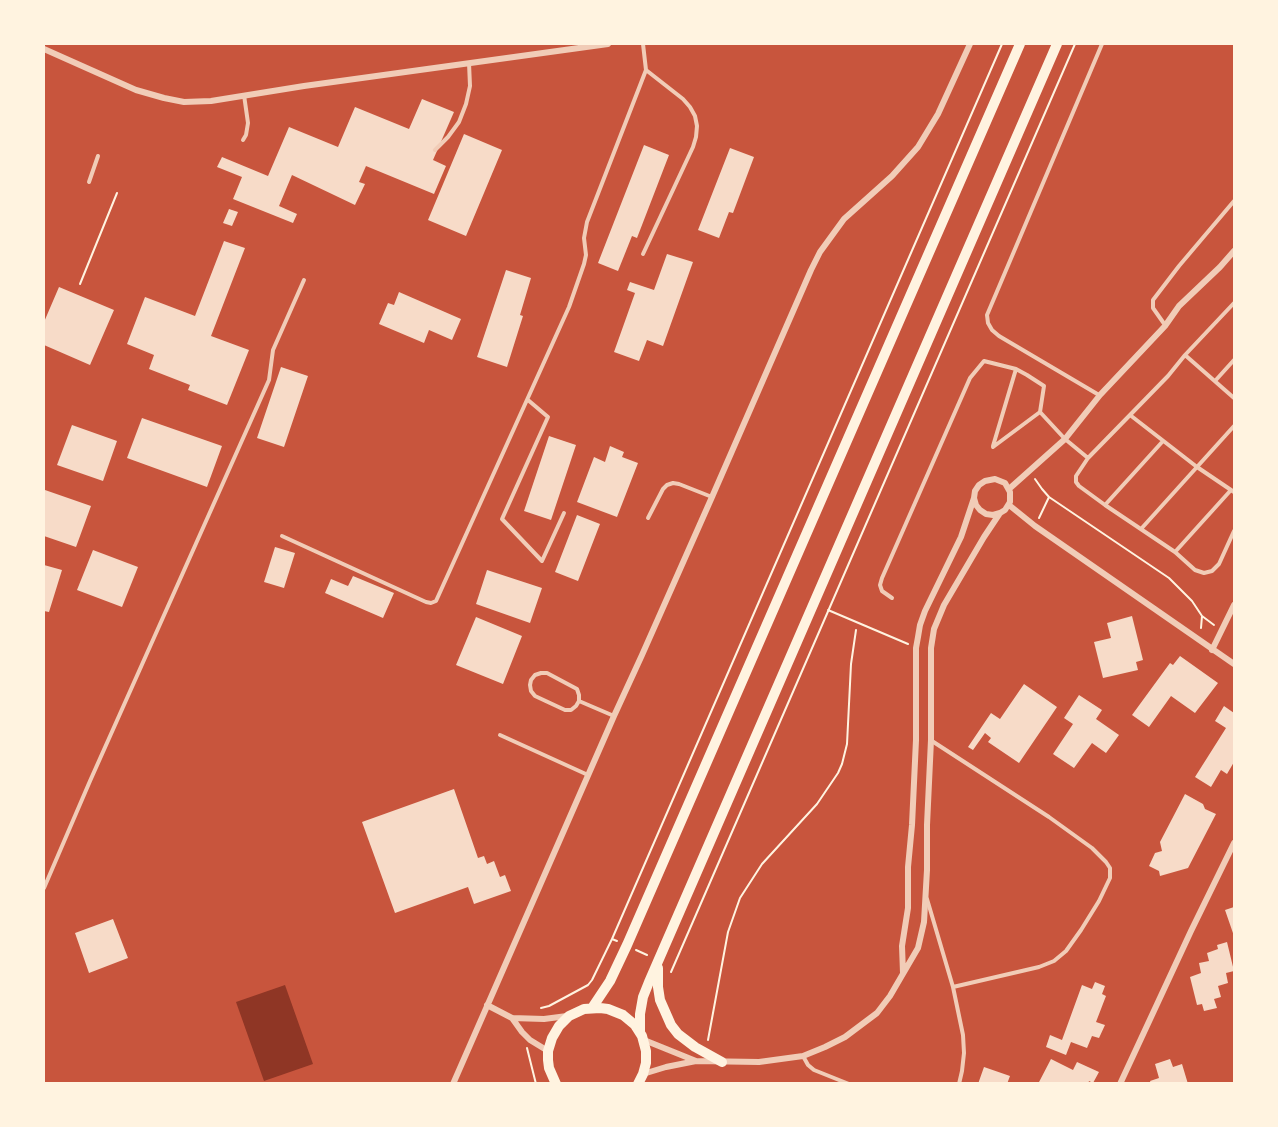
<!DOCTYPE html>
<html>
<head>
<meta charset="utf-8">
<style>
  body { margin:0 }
  #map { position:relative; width:1278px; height:1127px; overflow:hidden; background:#c8553d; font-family:Arial,sans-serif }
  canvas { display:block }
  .frame { position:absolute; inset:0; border:45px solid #fff3e0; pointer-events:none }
</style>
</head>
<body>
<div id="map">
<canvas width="1278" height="1127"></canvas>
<div class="frame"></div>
</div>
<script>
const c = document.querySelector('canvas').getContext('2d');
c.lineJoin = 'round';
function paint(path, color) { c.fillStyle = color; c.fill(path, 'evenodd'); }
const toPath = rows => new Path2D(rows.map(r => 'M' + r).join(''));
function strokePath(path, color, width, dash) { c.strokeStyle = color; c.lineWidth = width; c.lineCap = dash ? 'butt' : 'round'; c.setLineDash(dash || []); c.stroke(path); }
const water = toPath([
  [285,985,313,1064,264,1081,236,1002]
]);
const building = toPath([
  [422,99,454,112,433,160,446,166,434,194,366,166,359,182,365,184,355,205,292,175,279,206,297,214,293,223,233,199,242,177,217,167,222,157,268,176,289,127,338,147,355,107,409,129],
  [464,134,502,150,466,236,428,220],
  [644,145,669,155,637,238,632,236,618,271,598,263],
  [730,148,754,157,733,213,729,212,719,238,698,230],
  [229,209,238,212,232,226,223,223],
  [224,241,245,248,211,336,249,350,227,405,188,390,190,385,149,369,154,355,127,344,145,297,195,316],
  [667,254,693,262,663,346,647,340,639,361,614,352,635,293,627,290,630,282,654,290],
  [506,270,531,278,520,315,523,316,507,367,477,357],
  [59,287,114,310,90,365,44,345,44,322],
  [399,292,461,319,452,340,429,330,424,343,379,324,388,303,394,305],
  [281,367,308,376,284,447,257,438],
  [142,418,222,446,207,487,127,458],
  [72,425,117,441,103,481,57,465],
  [549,436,576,445,551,520,524,511],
  [610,446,624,452,622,457,638,463,617,517,577,502,594,457,605,462],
  [45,490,91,506,76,547,44,536,44,494],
  [577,515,600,524,578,581,555,572],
  [275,547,295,553,284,588,264,582],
  [93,550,138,567,122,607,77,590],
  [44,565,62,570,49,612,44,611],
  [487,570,542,588,530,623,476,604],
  [353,576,394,593,383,618,325,593,331,579,348,586],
  [1132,616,1143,660,1136,662,1138,670,1103,678,1094,642,1111,638,1107,623],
  [476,617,522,636,503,684,456,665],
  [1180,656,1218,683,1195,713,1171,696,1149,727,1132,715,1170,663,1173,665],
  [1024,684,1057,707,1019,763,988,742,991,738,985,733,973,750,968,747,991,713,1000,719],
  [1079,695,1102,710,1096,719,1119,735,1106,753,1092,743,1074,768,1053,754,1073,724,1064,718],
  [1224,706,1234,713,1234,762,1227,774,1221,770,1211,787,1195,777,1226,728,1215,721],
  [454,789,478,858,484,856,487,864,494,861,500,877,505,875,511,891,474,904,468,887,395,913,362,822],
  [1185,794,1203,804,1205,809,1216,814,1188,868,1160,876,1159,871,1149,866,1155,853,1162,851,1160,842],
  [1234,907,1234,936,1225,910],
  [113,919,128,958,89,973,75,933],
  [1227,942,1234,971,1226,973,1228,983,1218,986,1221,997,1214,999,1217,1008,1204,1011,1202,1004,1197,1005,1190,977,1201,973,1199,963,1209,961,1207,953,1218,949,1217,945],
  [1095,982,1105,986,1102,994,1106,996,1096,1022,1105,1025,1099,1038,1092,1036,1087,1048,1071,1042,1066,1055,1046,1047,1050,1035,1062,1040,1082,985,1092,989],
  [1051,1059,1073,1070,1077,1062,1099,1072,1093,1083,1089,1081,1088,1084,1038,1084],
  [1170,1059,1173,1067,1182,1064,1188,1084,1151,1084,1150,1081,1159,1078,1155,1064],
  [984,1067,1010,1076,1007,1084,978,1084]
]);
const path = toPath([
  [80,284,117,193],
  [1035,479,1042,489,1049,497,1039,518],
  [1049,497,1169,578,1192,601,1202,616,1201,628],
  [828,610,908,644],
  [1202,616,1214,625],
  [612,939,1002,44],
  [636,950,647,955],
  [671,972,1075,44],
  [541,1008,549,1006,588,985,592,980,612,939,617,941],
  [708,1040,728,932,740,898,762,864,817,804,838,773,842,764,847,744,851,664,856,630],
  [527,1048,536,1084]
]);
const service = toPath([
  [243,140,246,135,248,123,244,95],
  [435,150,448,137,459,122,466,104,470,86,469,63],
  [89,182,98,156],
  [643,254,693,147,696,137,697,126,695,116,690,107,683,99,646,70],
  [1165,325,1153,308,1153,300,1179,266,1234,201],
  [1185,355,1234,398],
  [1215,381,1234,360],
  [1099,395,999,336,992,330,988,323,987,315,1102,44],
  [528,400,548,417,502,519,542,561,564,513],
  [1040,412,1065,439,1088,458,1130,415,1197,467,1234,492],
  [1130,415,1168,376,1185,355,1234,303],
  [993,446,1016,369],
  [1088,458,1076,476,1076,482,1079,486,1105,505,1175,552,1195,570,1204,573,1212,571,1219,564,1234,531],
  [1105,505,1163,441],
  [648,518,663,489,667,485,673,483,679,484,712,497],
  [1141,529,1234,426],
  [282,536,426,602,431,603,436,601,569,307,584,264,586,255,584,238,587,222,646,70,643,44],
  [1175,552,1231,490],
  [892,598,882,591,880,585,882,578,970,378,984,361,1016,369,1027,375,1044,386,1040,412,993,447],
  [541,673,547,673,577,689,579,695,579,701,576,706,571,710,565,710,535,696,531,691,530,685,531,680,535,675,541,673],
  [579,701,614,716],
  [500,735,588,775],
  [932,741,1049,817,1092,848,1106,862,1110,868,1110,878,1099,901,1081,930,1066,951,1054,961,1039,967,953,987],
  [44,888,90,781,269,380,273,350,304,280],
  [927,899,953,987,963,1035,964,1053,962,1071,959,1084],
  [803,1056,808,1065,814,1070,849,1084]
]);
const minor = toPath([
  [44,49,136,90,164,98,184,102,211,101,304,86,608,44],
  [1009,489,1065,439,1100,395,1165,326,1179,306,1220,267,1234,251],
  [1009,505,1035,526,1234,664],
  [1212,650,1234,605],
  [903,973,902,946,908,908,908,867,912,825,916,740,916,648,918,637,920,625,925,611,961,537,974,498],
  [487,1005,512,1018,544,1019,567,1016],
  [512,1018,522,1032,530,1040,548,1051],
  [644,1040,696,1061],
  [643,1074,666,1067,696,1061,759,1062,803,1056,825,1047,845,1037,877,1013,890,996,918,948,924,922,927,870,927,825,931,740,931,648,934,629,944,605,984,537,1000,513,1005,510,1010,502,1010,492,1005,483,995,479,985,481,979,485,975,491,974,498,976,505,980,510,986,514,993,515,1000,513],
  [453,1084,614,716,642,655,712,497,811,270,820,252,844,219,892,176,918,147,938,114,970,44],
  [1120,1084,1191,931,1234,843]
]);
const primary = toPath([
  [658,968,658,987,660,1000,671,1025,678,1034,695,1047,722,1062],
  [592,1008,610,981,627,945,1020,44],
  [640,1032,640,1014,643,997,649,982,1057,44],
  [556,1084,549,1068,548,1060,548,1051,552,1038,559,1026,569,1016,584,1009,600,1008,608,1009,623,1015,635,1025,642,1036,646,1051,646,1063,643,1074,638,1084]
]);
paint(water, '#8f3625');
paint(building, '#f7dbc8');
strokePath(path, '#fff3e0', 2);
strokePath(service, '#f1ccb7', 4);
strokePath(minor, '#f1ccb7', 6);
strokePath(primary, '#fff3e0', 10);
</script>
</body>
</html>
